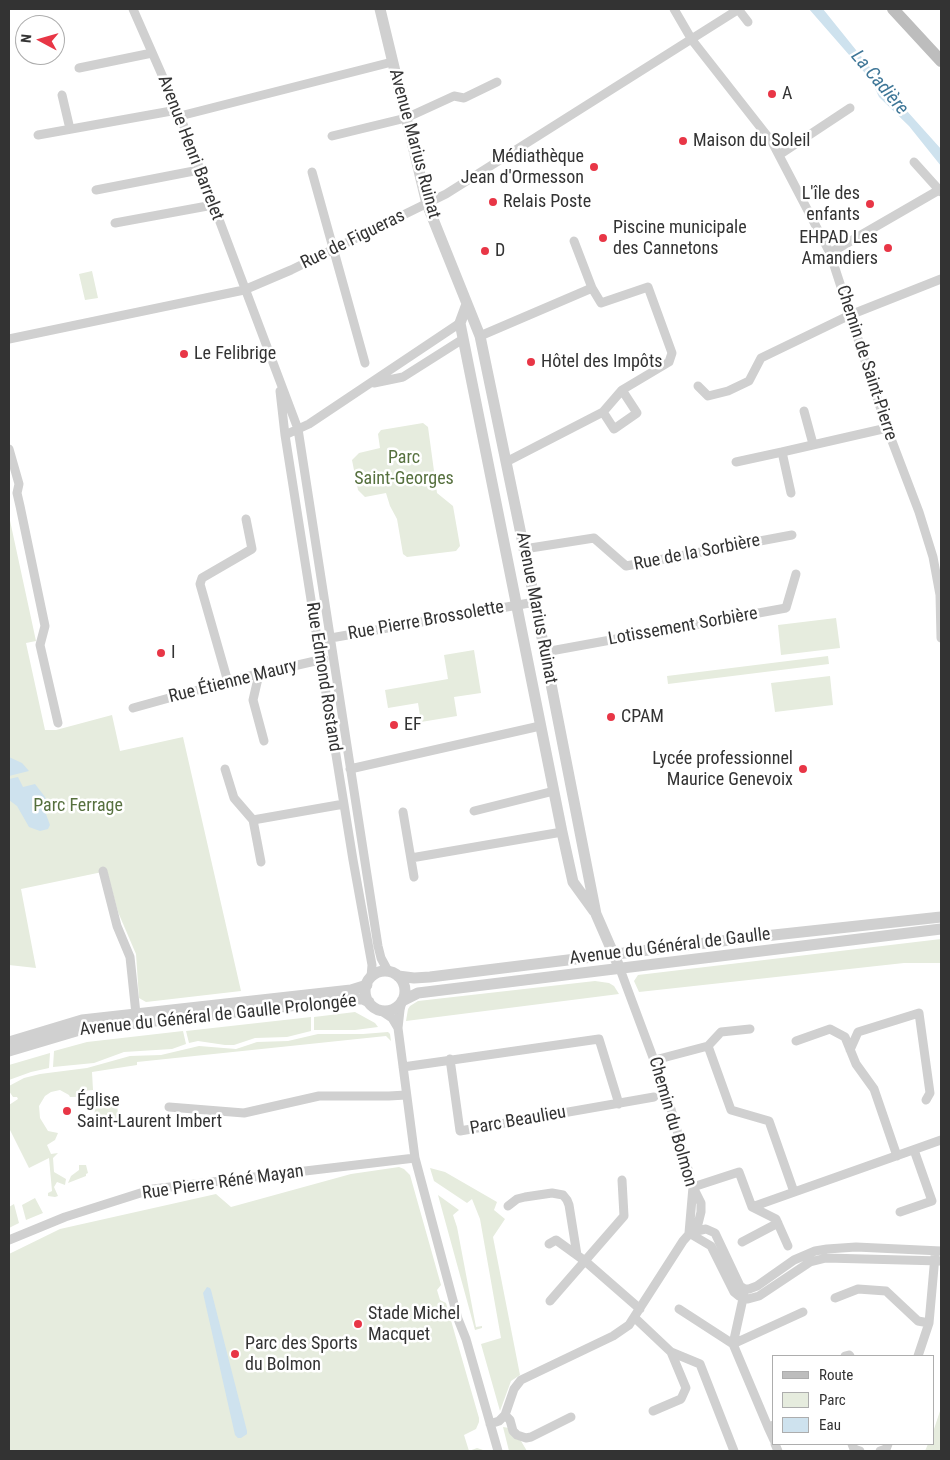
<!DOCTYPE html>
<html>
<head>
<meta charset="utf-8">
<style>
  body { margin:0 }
  #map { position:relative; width:950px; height:1460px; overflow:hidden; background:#fff; font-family:"Roboto Condensed",sans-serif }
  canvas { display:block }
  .frame { position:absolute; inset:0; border:10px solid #333; pointer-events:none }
  .legend { position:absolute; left:772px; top:1355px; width:162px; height:90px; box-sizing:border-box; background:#fff; border:1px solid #adadad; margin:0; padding:6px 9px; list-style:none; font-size:15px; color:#333 }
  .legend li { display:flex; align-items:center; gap:10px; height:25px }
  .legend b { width:25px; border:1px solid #adadad }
  .north { position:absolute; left:15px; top:15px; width:50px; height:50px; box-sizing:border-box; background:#fff; border:1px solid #adadad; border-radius:50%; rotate:276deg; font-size:14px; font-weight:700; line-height:20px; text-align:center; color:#333 }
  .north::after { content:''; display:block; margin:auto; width:18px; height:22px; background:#e83646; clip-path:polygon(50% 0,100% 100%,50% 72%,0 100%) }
</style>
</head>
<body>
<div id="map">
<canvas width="950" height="1460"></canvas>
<div class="frame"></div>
<ul class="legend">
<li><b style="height:6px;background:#bdbdbd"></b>Route</li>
<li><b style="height:14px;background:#e6ecde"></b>Parc</li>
<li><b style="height:14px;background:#cee2ee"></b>Eau</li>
</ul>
<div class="north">N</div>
</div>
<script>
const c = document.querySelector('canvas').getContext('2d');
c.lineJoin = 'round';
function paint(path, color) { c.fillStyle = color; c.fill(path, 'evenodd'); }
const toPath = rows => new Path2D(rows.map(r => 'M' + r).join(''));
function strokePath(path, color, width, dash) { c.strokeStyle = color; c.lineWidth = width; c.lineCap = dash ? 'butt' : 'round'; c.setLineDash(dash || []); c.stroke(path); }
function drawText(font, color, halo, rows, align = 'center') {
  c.font = font + ' "Roboto Condensed",sans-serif'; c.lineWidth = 5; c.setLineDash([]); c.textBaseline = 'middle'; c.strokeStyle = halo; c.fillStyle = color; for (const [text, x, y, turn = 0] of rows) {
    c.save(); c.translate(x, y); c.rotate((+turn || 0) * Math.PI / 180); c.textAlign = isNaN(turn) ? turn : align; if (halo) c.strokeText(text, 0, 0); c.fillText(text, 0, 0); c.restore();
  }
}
const green = toPath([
  [92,271,98,298,85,300,79,274],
  [423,423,428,427,437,493,453,506,460,546,456,551,407,557,403,554,397,519,390,506,386,493,365,497,358,490,352,460,359,453,380,448,378,434,381,430],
  [9,516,36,641,26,643,45,730,56,730,112,715,120,751,183,737,241,991,146,1002,139,998,136,954,118,912,107,871,21,889,36,968,9,965],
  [836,618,840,648,781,655,778,625],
  [474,650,481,693,454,697,457,716,421,722,418,703,388,708,385,690,448,679,444,655],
  [828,656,829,664,668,684,667,676],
  [830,676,833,705,775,712,771,683],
  [941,939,941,963,904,963,639,992,634,981,638,975],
  [595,981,609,983,614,986,619,994,406,1021,408,1009,410,1006,418,1001],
  [355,1012,375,1023,378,1027,355,1030,314,1030,314,1017],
  [311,1017,311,1031,287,1037,255,1038,234,1045,225,1045,198,1041,189,1043,186,1031],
  [183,1031,186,1044,172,1049,124,1052,94,1063,53,1067,54,1051,87,1042],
  [388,1032,390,1034,391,1041,386,1036,137,1062,137,1065,92,1072,93,1090,82,1091,82,1097,70,1097,69,1095,60,1090,51,1092,45,1096,39,1106,40,1118,48,1131,58,1133,55,1140,47,1145,51,1154,58,1153,53,1158,54,1172,66,1179,65,1185,57,1182,54,1187,58,1196,55,1197,48,1196,48,1193,52,1191,49,1158,29,1168,9,1128,9,1105,18,1099,17,1097,13,1097,9,1091,9,1086,24,1078,40,1074,87,1068,130,1056,161,1055,199,1046,236,1049,257,1042,288,1041,318,1034,363,1034],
  [50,1053,49,1068,31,1072,9,1080,9,1065],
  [117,1096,118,1120,95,1121,94,1097],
  [79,1165,86,1165,88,1173,86,1174,86,1176,68,1183,71,1176,79,1170],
  [399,1167,404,1169,410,1175,441,1285,437,1290,440,1300,446,1303,479,1418,479,1422,476,1429,464,1435,469,1451,477,1448,486,1451,9,1451,9,1254,60,1229,216,1194,231,1207,351,1174],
  [430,1168,445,1172,497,1202,494,1210,505,1219,493,1237,520,1375,511,1381,500,1411,481,1344,501,1338,480,1219,472,1199,467,1203,434,1181],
  [438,1195,459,1210,453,1215,457,1227,476,1327,482,1326,482,1328,475,1330],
  [35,1198,43,1213,26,1220,22,1205],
  [14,1204,19,1223,9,1228,9,1207],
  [941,1408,941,1451,925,1451,928,1444,934,1444,934,1429],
  [503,1427,509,1428,521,1441,527,1451,509,1451]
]);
const water = toPath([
  [809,9,823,9,889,91,941,149,941,166,909,126,879,97,871,80],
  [9,757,22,763,29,771,9,776],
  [18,777,23,787,35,784,45,797,46,799,43,806,50,825,48,829,40,831,29,827,17,806,9,800,9,779],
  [207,1287,210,1288,211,1290,247,1431,247,1434,241,1438,238,1438,235,1435,203,1293]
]);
const minor = toPath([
  [133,9,180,116,298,429,378,946,381,958,388,971],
  [674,9,692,40,772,142,830,253,887,428,919,512,933,557,940,595,941,638],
  [738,9,748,22],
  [79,68,152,53],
  [62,95,70,129],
  [180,116,392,62],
  [38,135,177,110],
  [332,136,406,118,454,96,464,98,497,82],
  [779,155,850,108],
  [914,162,941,192],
  [312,172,365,363],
  [96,190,199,170],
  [115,223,213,205],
  [574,241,592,288],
  [830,253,939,190],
  [480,336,592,288,601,303,648,287,672,353,669,362,622,390,603,412,506,462],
  [9,339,244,290,291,270,446,194,739,9],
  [374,383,403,377,463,339],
  [698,386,708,396,728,391,749,381,761,358,850,315,941,279],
  [280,391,285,435,315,625,353,860,372,965,371,977],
  [804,411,813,444],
  [603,412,614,429,637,413,622,390],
  [285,435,309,424,460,323],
  [9,449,19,484,17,493,20,506,45,626,40,645,58,723],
  [736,462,782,452],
  [791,493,782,452,887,428],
  [524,549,594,538,626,566,792,535],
  [325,639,535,602],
  [545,652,786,608,796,574],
  [259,674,253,700,264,741],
  [228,682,200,584,202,578,252,549,246,519],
  [133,708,241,678,324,659],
  [225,769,234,798,253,820],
  [350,769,540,726],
  [474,811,554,791],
  [403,812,414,877],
  [411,858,562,832],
  [261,862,253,820,344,804],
  [103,871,117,926,130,957,136,1014],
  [620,969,667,1095,693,1187,689,1233],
  [402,1001,400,1010,398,1028,415,1158,458,1319,466,1339,498,1451],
  [380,1010,392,1018,398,1028],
  [796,1041,830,1029,845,1037,856,1064,874,1089,897,1156],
  [708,1046,721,1032,750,1029],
  [850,1050,858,1032,919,1013,930,1093,926,1100],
  [450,1059,460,1131,654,1097],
  [655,1060,708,1046,731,1110,769,1121,794,1192],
  [403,1067,599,1039,619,1104],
  [169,1107,244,1113,319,1096,389,1096,406,1095],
  [693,1187,739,1172,752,1207,776,1219,788,1246],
  [508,1206,517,1199,525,1197,552,1193,563,1195,567,1200,569,1205,577,1255],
  [752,1207,941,1140],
  [900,1212,932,1201,914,1150],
  [692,1232,706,1229,715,1233,740,1286,745,1289,749,1289,757,1286,794,1260,815,1251,827,1249,856,1247,941,1251],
  [689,1233,711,1246,734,1292,739,1296,748,1299,759,1296,810,1262,826,1258,941,1261],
  [9,1240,65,1217,153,1189,415,1158],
  [742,1242,778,1223],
  [549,1244,556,1240,585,1261,640,1309],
  [744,1294,733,1344,768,1427,774,1425],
  [835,1298,858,1289,886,1291,918,1321,929,1323],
  [550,1301,624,1216,622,1180],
  [679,1309,733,1344,803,1312],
  [635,1318,671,1352,700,1364,734,1451],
  [845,1356,849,1355,850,1356],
  [918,1356,929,1323,935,1256],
  [653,1411,681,1399,686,1388,671,1352],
  [505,1415,510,1420,513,1431,517,1435,526,1438,531,1437,571,1417],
  [490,1424,499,1421,505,1415,514,1389,521,1380,613,1336,629,1325,683,1241,698,1224,701,1212,701,1203,693,1187],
  [768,1427,774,1440],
  [775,1444,778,1451],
  [852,1444,854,1449,860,1451],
  [880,1451,886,1449,888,1444]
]);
const tertiary = toPath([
  [380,9,427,204,480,336,535,602,596,914,620,969],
  [467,304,460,323,562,832,573,882,594,911],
  '365 991a20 20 0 1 1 40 0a20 20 0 1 1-40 0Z',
  [398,976,414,978,430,977,746,938,941,917],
  [402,1001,418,993,941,929],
  [9,1042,82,1020,351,990,367,985],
  [9,1051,83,1029,352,999,363,999,369,1002]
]);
const secondary = toPath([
  [893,9,941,61]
]);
const markers = [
  [772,94,5,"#e83646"],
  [683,141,5,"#e83646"],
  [594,167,5,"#e83646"],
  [493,202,5,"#e83646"],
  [870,204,5,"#e83646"],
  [603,238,5,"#e83646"],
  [888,248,5,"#e83646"],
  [485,251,5,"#e83646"],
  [184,354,5,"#e83646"],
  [531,362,5,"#e83646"],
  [161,653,5,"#e83646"],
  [611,717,5,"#e83646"],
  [394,725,5,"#e83646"],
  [803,769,5,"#e83646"],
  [67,1111,5,"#e83646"],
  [358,1324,5,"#e83646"],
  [235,1354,5,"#e83646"]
];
const poiNames = [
  ["A",782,94],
  ["Maison du Soleil",693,141],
  ["Médiathèque",584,157,"right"],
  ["Jean d'Ormesson",584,178,"right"],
  ["L'île des",860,194,"right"],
  ["enfants",860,215,"right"],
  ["Relais Poste",503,202],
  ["Piscine municipale",613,228],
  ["des Cannetons",613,249],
  ["EHPAD Les",878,238,"right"],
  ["Amandiers",878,259,"right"],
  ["D",495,251],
  ["Le Felibrige",194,354],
  ["Hôtel des Impôts",541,362],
  ["I",171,653],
  ["CPAM",621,717],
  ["EF",404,725],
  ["Lycée professionnel",793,759,"right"],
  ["Maurice Genevoix",793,780,"right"],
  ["Église",77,1101],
  ["Saint-Laurent Imbert",77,1122],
  ["Stade Michel",368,1314],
  ["Macquet",368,1335],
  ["Parc des Sports",245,1344],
  ["du Bolmon",245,1365]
];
const streetNames = [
  ["Avenue Marius Ruinat",414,144,75],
  ["Avenue Henri Barrelet",190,148,69],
  ["Rue de Figueras",353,240,-26],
  ["Chemin de Saint-Pierre",866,363,72],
  ["Rue de la Sorbière",697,553,-11],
  ["Avenue Marius Ruinat",536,608,79],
  ["Rue Pierre Brossolette",426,621,-10],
  ["Lotissement Sorbière",683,627,-10],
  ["Rue Edmond Rostand",323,677,81],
  ["Rue Étienne Maury",233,682,-14],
  ["Avenue du Général de Gaulle",670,947,-7],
  ["Avenue du Général de Gaulle Prolongée",218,1016,-6],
  ["Parc Beaulieu",518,1121,-10],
  ["Chemin du Bolmon",672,1122,74],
  ["Rue Pierre Réné Mayan",223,1183,-8]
];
const parkNames = [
  ["Parc",404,458],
  ["Saint-Georges",404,479],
  ["Parc Ferrage",78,806]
];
const waterNames = [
  ["La Cadière",879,83,50]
];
paint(green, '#e6ecde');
paint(water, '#cee2ee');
strokePath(minor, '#d0d0d0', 9);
strokePath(tertiary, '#d0d0d0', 11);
strokePath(secondary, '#bdbdbd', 12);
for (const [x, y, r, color] of markers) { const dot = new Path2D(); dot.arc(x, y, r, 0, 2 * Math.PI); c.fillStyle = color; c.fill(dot); strokePath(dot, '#fff', 2); }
drawText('18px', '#333', '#fff', poiNames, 'left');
drawText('18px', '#333', '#fff', streetNames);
drawText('18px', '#56703e', '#fff', parkNames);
drawText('italic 19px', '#3e7697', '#fff', waterNames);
</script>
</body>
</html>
